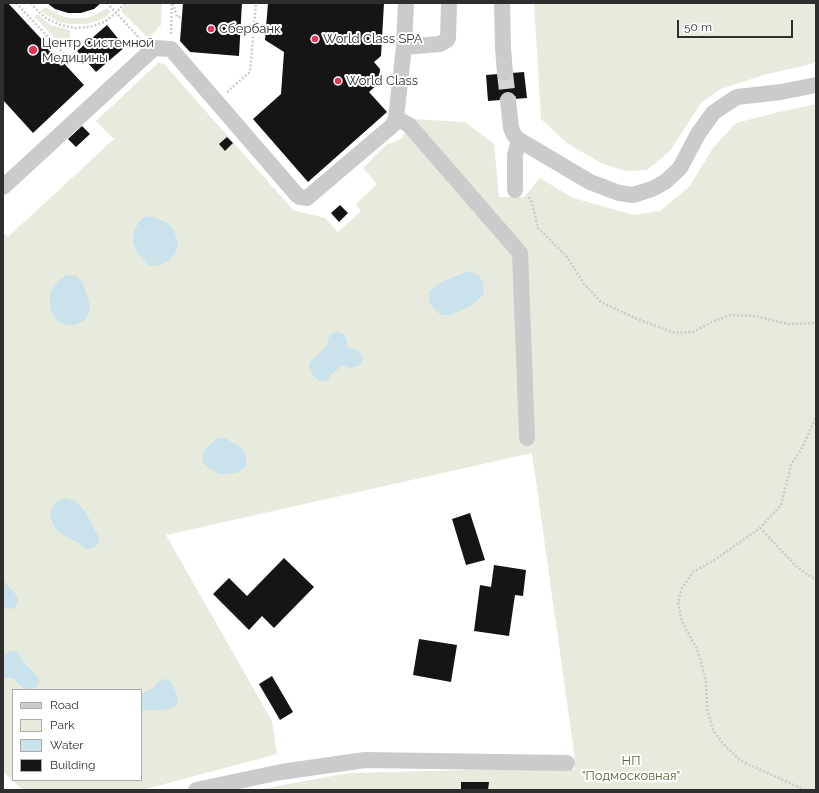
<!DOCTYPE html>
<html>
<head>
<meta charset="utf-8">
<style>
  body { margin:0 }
  #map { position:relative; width:819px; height:793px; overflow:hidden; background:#fff; font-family:Raleway,sans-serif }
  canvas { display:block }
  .frame { position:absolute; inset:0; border:4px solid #2e2e2e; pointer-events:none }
  .legend { position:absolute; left:12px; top:689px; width:130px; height:92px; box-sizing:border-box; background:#fff; border:1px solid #ababab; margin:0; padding:5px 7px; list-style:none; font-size:12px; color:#2e2e2e }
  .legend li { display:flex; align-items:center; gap:8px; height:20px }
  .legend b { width:20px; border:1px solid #ababab }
  .scale { position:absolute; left:677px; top:20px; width:116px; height:18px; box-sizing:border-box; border:2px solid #2e2e2e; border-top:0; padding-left:5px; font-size:12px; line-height:14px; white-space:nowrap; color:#2e2e2e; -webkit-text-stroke:3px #fff; paint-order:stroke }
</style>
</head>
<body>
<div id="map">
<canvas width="819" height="793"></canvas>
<div class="frame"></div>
<ul class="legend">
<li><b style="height:5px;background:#cbcbcb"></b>Road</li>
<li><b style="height:11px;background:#e6ebdd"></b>Park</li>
<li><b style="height:11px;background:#c9e2eb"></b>Water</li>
<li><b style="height:11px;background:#151515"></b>Building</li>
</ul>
<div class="scale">50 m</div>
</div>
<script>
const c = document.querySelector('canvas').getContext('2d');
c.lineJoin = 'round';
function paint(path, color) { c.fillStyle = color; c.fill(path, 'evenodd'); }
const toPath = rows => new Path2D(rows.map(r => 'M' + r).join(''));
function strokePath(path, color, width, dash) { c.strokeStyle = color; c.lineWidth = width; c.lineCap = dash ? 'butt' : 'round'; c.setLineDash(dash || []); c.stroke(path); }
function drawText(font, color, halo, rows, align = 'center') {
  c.font = font + ' Raleway,sans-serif'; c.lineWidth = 4; c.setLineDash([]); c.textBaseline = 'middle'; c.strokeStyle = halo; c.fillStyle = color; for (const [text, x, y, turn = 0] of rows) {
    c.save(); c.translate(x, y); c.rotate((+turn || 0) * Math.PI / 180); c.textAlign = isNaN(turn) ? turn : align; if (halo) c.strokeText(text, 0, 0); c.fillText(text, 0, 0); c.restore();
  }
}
const green = toPath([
  [126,3,162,3,161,25,148,38,123,13,121,10],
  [534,3,816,3,816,62,804,66,767,74,721,89,701,103,670,151,647,170,625,171,603,164,568,144,541,119],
  [46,7,61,16,70,18,85,18,93,16,107,8,111,12,104,18,97,21,87,24,69,24,59,22,41,11],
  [38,14,50,25,70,30,70,48,66,50,34,16],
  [158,63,164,64,293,210,325,218,338,232,361,211,356,204,377,184,363,168,386,145,401,139,413,119,465,122,494,144,499,197,524,197,540,178,573,198,634,215,660,211,689,187,713,148,736,123,779,112,816,104,816,790,256,790,349,773,508,769,575,769,574,752,532,453,166,535,272,721,277,754,142,790,23,790,3,772,3,232,8,237,114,139,96,121],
  [13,690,141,690,141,780,13,780]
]);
const water = toPath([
  [146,216,156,218,164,221,172,227,176,236,178,245,175,254,168,261,160,265,150,266,136,252,133,240,134,231,139,222],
  [470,271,479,275,483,283,484,293,478,300,468,307,451,315,441,315,434,309,429,302,429,292,436,285,444,281,461,274],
  [67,275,76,276,83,283,89,302,90,311,86,319,78,324,69,326,61,323,54,317,50,308,50,295,53,287,59,280],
  [335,332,339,332,343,334,346,338,348,348,358,351,361,354,363,358,362,363,358,366,349,368,342,365,330,376,328,380,324,382,319,381,312,375,309,366,310,362,315,358,327,345,328,339,331,335],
  [225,438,241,448,246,456,246,466,239,472,230,474,220,474,211,470,204,464,202,459,203,452,216,439],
  [64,498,73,500,80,506,86,513,99,538,99,543,95,547,86,549,79,543,62,534,55,528,50,516,50,511,56,503],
  [3,564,5,567,3,577,4,581,17,596,18,600,17,605,14,608,9,609,3,606],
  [11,651,15,651,19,654,24,662,30,669,37,676,39,680,38,685,34,688,30,689,25,689,21,686,14,679,10,678,3,679,3,657],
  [165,679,170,681,173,685,178,699,177,703,174,707,169,709,164,710,145,710,141,711,141,694,155,687,157,683,160,680]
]);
const building = toPath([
  [3,3,8,3,84,85,33,133,3,100],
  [47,3,101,3,94,9,81,13,68,13,55,9],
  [183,3,242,3,239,56,190,52,180,41],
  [268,3,384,3,381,56,374,62,380,69,379,83,369,92,387,112,308,182,253,119,281,94,284,52,265,40],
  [107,25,125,47,96,72,77,51],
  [524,72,527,98,488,101,486,75],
  [82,126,90,134,76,147,68,139],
  [227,137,233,143,225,151,219,144],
  [340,205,348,213,339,222,331,213],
  [470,513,485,560,466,565,452,519],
  [284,558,314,587,274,628,262,616,249,630,213,594,229,578,247,596],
  [494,565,526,570,523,596,515,595,509,636,474,631,480,585,491,587],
  [419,639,457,645,451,682,413,675],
  [272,676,293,712,280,720,259,684],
  [461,782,489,782,488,790,461,790]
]);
const minorTunnel = toPath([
  [505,73,508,100]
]);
const path = toPath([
  [16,3,68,58],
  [31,3,36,9,47,19,61,25,75,28,90,27,104,22,116,13,125,3],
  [107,3,141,40],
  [173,3,177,17,181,17],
  [171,34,172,3],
  [227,92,250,72,256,3],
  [529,197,532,203,538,228,568,258,584,284,601,302,635,318,675,333,693,332,712,322,730,315,755,316,788,324,816,323],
  [760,528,798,568,816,580],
  [805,790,741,761,725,746,713,730,707,708,706,680,697,649,682,622,678,602,682,588,693,572,713,561,760,528,781,505,791,465,802,448,816,417]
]);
const minor = toPath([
  [502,3,503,48,505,73],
  [404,47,440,44,447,40,448,38,449,3],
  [508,100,511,128,514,135,519,140,590,182,619,193,633,195,652,189,665,182,680,168,698,134,713,113,723,106,737,97,781,92,816,85],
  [396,118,409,125,520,253,527,438],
  [3,187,154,48,171,49,297,195,300,197,307,198,393,125,394,122,396,118,404,47,406,3],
  [515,190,515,155,519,140],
  [196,790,281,772,365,760,567,763]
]);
const markers = [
  [211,29,4,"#e13558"],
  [315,39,4,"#e13558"],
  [33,50,5,"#e13558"],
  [338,81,4,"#e13558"]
];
const poiNames = [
  ["Сбербанк",219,29],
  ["World Class SPA",323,39],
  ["Центр Системной",42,43],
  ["Медицины",42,58],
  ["World Class",346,81]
];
const parkNames = [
  ["НП",631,761],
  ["\"Подмосковная\"",631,776]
];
paint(green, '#e6ebdd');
paint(water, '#c9e2eb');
paint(building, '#151515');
strokePath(minorTunnel, '#d5d5d5', 16, [16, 8]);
strokePath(path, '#cbcbcb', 2.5, [2, 2]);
strokePath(minor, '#cbcbcb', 16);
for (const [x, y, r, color] of markers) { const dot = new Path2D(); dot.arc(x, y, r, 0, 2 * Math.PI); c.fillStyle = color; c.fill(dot); strokePath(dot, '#fff', 1.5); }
drawText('13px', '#2e2e2e', '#fff', poiNames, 'left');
drawText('13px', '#57693d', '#fff', parkNames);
</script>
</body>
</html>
